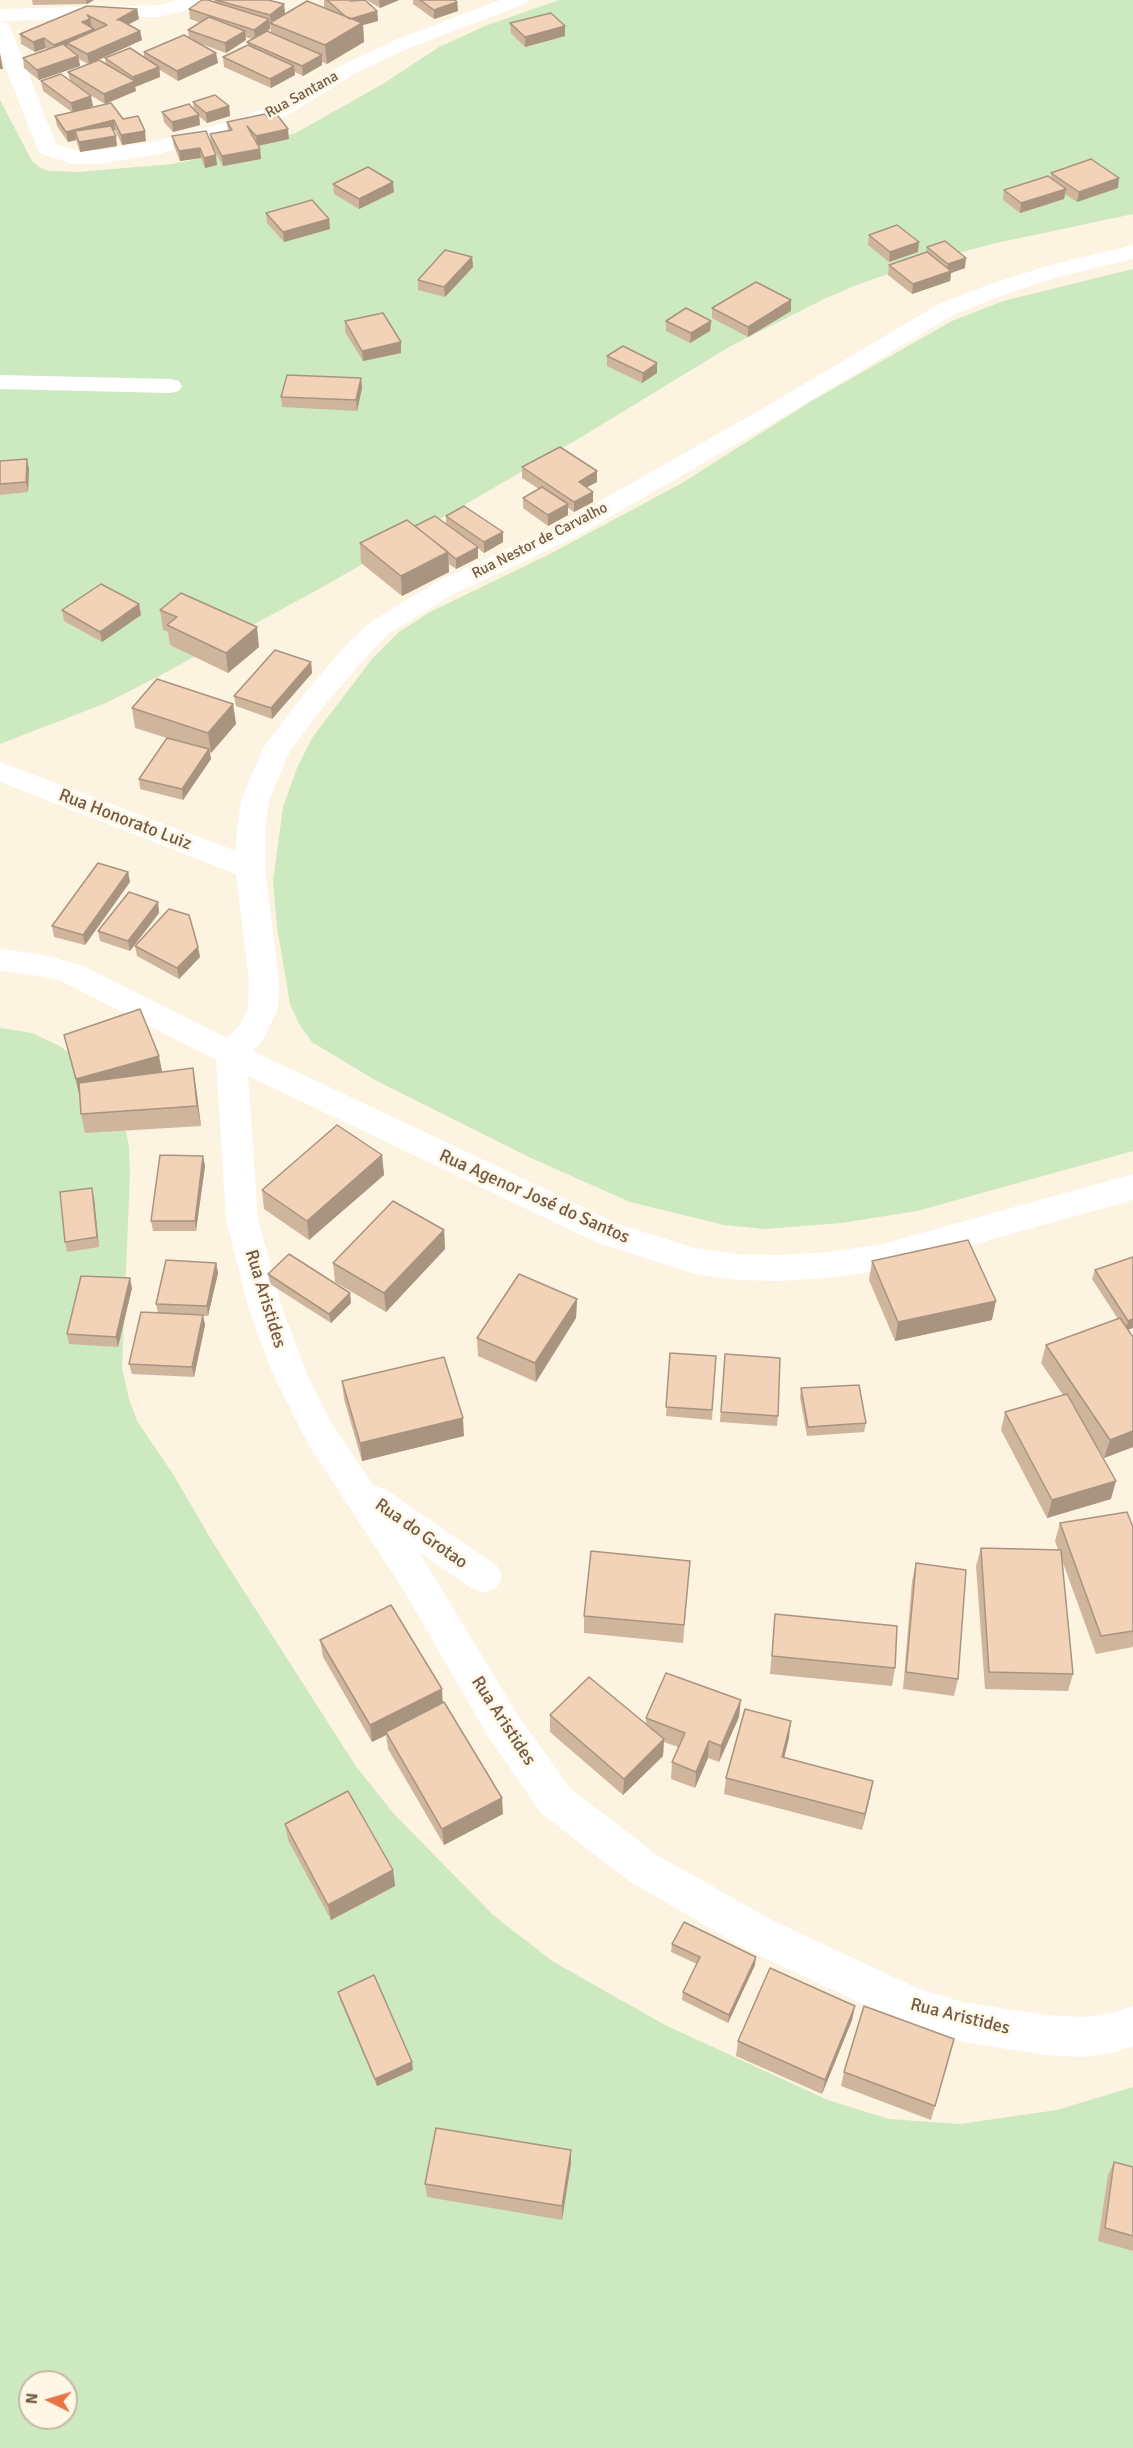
<!DOCTYPE html>
<html>
<head>
<meta charset="utf-8">
<style>
  body { margin:0 }
  #map { position:relative; width:1133px; height:2448px; overflow:hidden; background:#fcf3e0; font-family:Signika,sans-serif }
  canvas { display:block }
  .north { position:absolute; left:18px; top:2370px; width:60px; height:60px; box-sizing:border-box; background:#fff7e6; border:2px solid #c7b8a6; border-radius:50%; rotate:275deg; font-size:16px; font-weight:700; line-height:24px; text-align:center; color:#735a47 }
  .north::after { content:''; display:block; margin:auto; width:21px; height:27px; background:#e87443; clip-path:polygon(50% 0,100% 100%,50% 72%,0 100%) }
</style>
</head>
<body>
<div id="map">
<canvas width="1133" height="2448"></canvas>
<div class="north">N</div>
</div>
<script>
const c = document.querySelector('canvas').getContext('2d');
c.lineJoin = 'round';
function paint(path, color) { c.fillStyle = color; c.fill(path, 'evenodd'); }
const toPath = rows => new Path2D(rows.map(r => 'M' + r).join(''));
function strokePath(path, color, width, dash) { c.strokeStyle = color; c.lineWidth = width; c.lineCap = dash ? 'butt' : 'round'; c.setLineDash(dash || []); c.stroke(path); }
function drawText(font, color, halo, rows, align = 'center') {
  c.font = font + ' Signika,sans-serif'; c.lineWidth = 5; c.setLineDash([]); c.textBaseline = 'middle'; c.strokeStyle = halo; c.fillStyle = color; for (const [text, x, y, turn = 0] of rows) {
    c.save(); c.translate(x, y); c.rotate((+turn || 0) * Math.PI / 180); c.textAlign = isNaN(turn) ? turn : align; if (halo) c.strokeText(text, 0, 0); c.fillText(text, 0, 0); c.restore();
  }
}
const green = toPath([
  [559,0,1133,0,1133,214,992,244,918,264,862,283,826,298,729,347,578,439,328,584,161,675,106,703,0,744,0,100,32,161,39,167,49,171,78,172,172,164,233,152,296,133,386,82,439,47,485,26],
  [1133,269,1133,1151,917,1211,841,1223,765,1229,724,1225,630,1202,529,1157,375,1080,312,1042,299,1024,290,1004,277,927,273,882,283,807,297,768,312,738,372,659,399,632,430,612,548,555,682,483,810,402,952,321,1003,301],
  [0,1028,32,1033,60,1046,76,1059,125,1125,129,1147,130,1174,122,1368,129,1399,137,1421,173,1474,212,1541,355,1765,394,1814,493,1915,552,1961,665,2025,828,2100,889,2119,960,2124,1057,2110,1133,2087,1133,2448,0,2448],
  [30,2382,66,2382,66,2418,30,2418]
]);
const minor = toPath([
  [178,0,204,0,201,4,189,10,158,17,1,21,7,23,10,27,56,144,74,150,99,150,157,141,241,118,274,104,342,65,395,40,500,0,529,0,526,4,409,48,356,73,290,114,257,128,158,154,99,164,72,164,39,153,0,54,0,9,158,5,178,0],
  [1133,245,1133,259,1063,276,1009,293,955,314,773,423,572,539,454,594,390,633,369,654,327,702,290,751,270,798,265,827,265,868,279,982,278,1009,263,1040,253,1051,621,1225,695,1248,736,1254,779,1255,828,1252,882,1244,1133,1174,1133,1200,882,1270,828,1278,779,1281,736,1280,695,1274,598,1243,248,1076,258,1219,282,1307,306,1372,332,1424,374,1486,385,1489,497,1566,502,1577,497,1588,484,1593,471,1588,419,1552,517,1714,570,1788,657,1855,772,1920,919,1989,963,2002,1045,2015,1083,2017,1112,2013,1133,2006,1133,2046,1112,2053,1083,2057,1045,2055,963,2042,898,2021,744,1948,629,1881,542,1814,489,1738,404,1591,308,1444,272,1372,248,1307,226,1219,216,1060,61,981,39,976,0,971,0,949,39,954,81,965,227,1038,240,1025,248,1009,249,982,236,874,0,782,0,762,236,851,237,827,242,798,263,748,307,690,349,642,372,621,436,582,554,527,755,413,939,304,993,283,1047,266,1133,245],
  [0,375,170,379,179,381,182,386,179,391,170,393,0,389,0,375]
]);
const wall = toPath([
  [32,0,94,0,87,4,33,5],
  [214,0,268,0,284,4,285,14,327,9,324,7,324,0,349,0,377,11,378,21,363,25,364,42,327,64,322,62,322,65,303,76,295,72,295,75,271,88,224,67,223,57,248,45,247,42,253,39,245,37,246,40,226,53,201,44,216,53,218,63,178,81,160,70,160,77,135,87,136,91,105,104,123,119,146,141,122,145,115,130,113,131,117,146,80,152,76,140,68,142,57,126,55,116,72,112,43,91,41,81,70,80,68,72,88,64,79,59,80,66,39,80,24,68,23,58,48,50,46,48,35,52,21,44,20,34,87,6,137,9,139,19,128,24,140,31,142,40,99,60,106,64,105,58,144,57,144,52,189,38,188,30,201,23,190,19,189,9,214,2],
  [270,24,271,33,264,33,270,29],
  [87,93,105,104,84,109,93,106],
  [367,0,399,0,380,8],
  [413,0,455,0,457,2,458,11,434,19,413,4],
  [510,23,565,36,525,47,511,33],
  [193,102,229,106,230,116,207,123,199,116,200,125,173,132,164,122,162,112,194,109],
  [268,118,289,139,258,146,260,149,261,159,223,166,212,145,217,165,205,168,201,158,180,161,174,146,172,136,211,143,210,134,228,131,227,122],
  [1051,173,1118,188,1077,202,1065,194,1064,199,1020,213,1003,200,1004,190,1051,177],
  [333,184,394,192,359,209,334,194],
  [266,213,329,219,330,229,284,242,267,223],
  [869,235,918,252,889,262,868,245],
  [927,247,965,268,951,273,950,281,912,294,888,275,889,265,926,252],
  [472,257,473,267,445,297,418,290,418,280],
  [712,308,791,311,748,337,712,318],
  [345,321,401,353,363,361,345,332],
  [666,321,711,321,710,331,690,343,666,331],
  [607,356,657,363,657,373,642,383,607,366],
  [361,378,362,388,357,411,282,407,281,397],
  [0,461,29,469,28,492,0,495],
  [522,467,597,471,597,482,587,487,593,492,593,502,574,512,568,508,568,515,548,526,523,508,523,498,539,489,522,478],
  [446,516,503,542,484,553,478,548,478,558,456,569,449,564,449,572,402,596,361,563,360,543,415,526,446,524],
  [139,604,141,615,102,642,64,621,62,610],
  [160,610,259,647,228,673,170,645,168,632,163,630],
  [311,662,312,673,272,719,236,706,234,696],
  [233,704,236,724,211,753,210,752,211,759,183,800,140,789,139,779,167,738,135,728,132,708],
  [128,872,130,882,85,945,54,937,52,926],
  [158,902,159,913,130,951,100,941,98,931],
  [135,946,198,947,200,957,179,979,137,956],
  [64,1035,162,1072,196,1087,201,1126,85,1133,81,1114,80,1098],
  [382,1155,384,1175,309,1240,264,1209,262,1190],
  [203,1156,205,1166,196,1231,153,1231,151,1221],
  [94,1198,99,1247,67,1252,65,1242],
  [444,1230,445,1249,386,1312,335,1282,333,1263],
  [1133,1257,1128,1330,1133,1337,1133,1447,1104,1458,1096,1445,1111,1499,1047,1518,1001,1430,1005,1412,1063,1395,1041,1363,1046,1345,1118,1319,1092,1279,1095,1270],
  [872,1261,992,1320,895,1341,869,1280],
  [216,1263,218,1273,208,1316,203,1316,205,1325,194,1377,132,1374,129,1364,158,1313,156,1304],
  [268,1274,351,1303,331,1323,270,1284],
  [132,1288,118,1347,69,1344,67,1334],
  [577,1299,576,1318,536,1382,478,1356,477,1338],
  [670,1353,716,1356,712,1420,666,1416],
  [725,1354,778,1416,777,1426,720,1422],
  [342,1381,464,1436,362,1461,344,1399],
  [801,1388,866,1423,864,1432,807,1436,800,1398],
  [1060,1523,1133,1527,1133,1647,1096,1654,1062,1560,1073,1674,1068,1691,985,1689,976,1566,981,1548,1058,1550,1055,1541],
  [690,1561,683,1643,584,1633,584,1616],
  [916,1563,958,1679,954,1696,903,1689,912,1581],
  [775,1614,895,1668,892,1686,770,1674],
  [320,1640,443,1703,503,1814,444,1845,388,1749,386,1735,372,1742,323,1657],
  [550,1715,646,1724,646,1718,739,1717,719,1762,708,1758,695,1788,671,1779,672,1762,678,1747,664,1742,663,1756,623,1795,550,1732],
  [789,1738,784,1758,870,1797,862,1830,724,1794,726,1778],
  [285,1824,393,1870,395,1886,331,1920,288,1840],
  [672,1944,755,1965,728,2023,682,2000,683,1992,697,1964,671,1952],
  [338,1992,413,2070,377,2086,340,2000],
  [855,2006,852,2020,822,2094,736,2056,738,2041],
  [844,2072,935,2106,931,2120,841,2086],
  [571,2150,571,2163,562,2220,427,2197,425,2184],
  [1114,2162,1133,2167,1133,2251,1098,2241,1108,2175]
]);
const shadedWall = toPath([
  [86,0,94,0,87,4],
  [379,0,399,0,380,8],
  [457,2,458,11,434,19,434,10],
  [284,4,285,14,271,23,270,15],
  [137,9,139,19,118,30,117,20],
  [377,11,378,21,363,25,364,42,327,64,325,45,348,19],
  [90,19,92,29,82,22],
  [269,19,270,29,255,39,254,30],
  [565,26,565,36,525,47,525,37],
  [94,29,95,39,67,43,68,50,56,54,54,45],
  [140,31,142,40,89,64,87,54],
  [245,31,246,40,226,53,225,43],
  [44,38,46,48,35,52,33,42],
  [0,53,3,69,0,69],
  [216,53,218,63,178,81,177,71],
  [322,55,322,65,303,76,302,66],
  [78,56,80,66,39,80,37,70],
  [294,66,295,75,271,88,270,79],
  [159,67,160,77,135,87,136,91,105,104,104,94,134,82,133,77],
  [91,96,93,106,73,113,71,103],
  [229,106,230,116,207,123,206,113],
  [199,115,200,125,173,132,172,122],
  [114,120,115,130,78,139,75,131,76,140,68,142,66,132],
  [288,129,289,139,257,146,256,136],
  [145,131,146,141,122,145,121,135],
  [116,136,117,146,80,152,79,142],
  [200,148,201,158,180,161,179,151],
  [260,149,261,159,223,166,222,156],
  [216,155,217,165,205,168,204,158],
  [1119,178,1118,188,1077,202,1079,192],
  [393,182,394,192,359,209,359,199],
  [1066,189,1064,199,1020,213,1021,203],
  [329,219,330,229,284,242,283,232],
  [919,242,918,252,889,262,890,252],
  [472,257,473,267,445,297,444,287],
  [966,258,965,268,951,273,950,281,912,294,913,284,947,272,948,264],
  [791,300,791,311,748,337,748,327],
  [711,321,710,331,690,343,691,333],
  [401,342,401,353,363,361,362,351],
  [657,363,657,373,642,383,643,373],
  [361,378,362,388,357,411,356,400],
  [27,459,29,469,28,492,26,482],
  [597,471,597,482,578,492,579,482],
  [593,492,593,502,574,512,574,502],
  [568,504,568,515,548,526,548,515],
  [503,532,503,542,484,553,484,542],
  [478,547,478,558,456,569,456,559],
  [448,552,449,572,402,596,401,576],
  [139,604,141,615,102,642,100,632],
  [257,627,259,647,228,673,226,653],
  [311,662,312,673,272,719,271,708],
  [233,704,236,724,211,753,208,733],
  [209,749,211,759,183,800,182,789],
  [128,872,130,882,85,945,83,935],
  [158,902,159,913,130,951,128,941],
  [198,947,200,957,179,979,177,968],
  [159,1056,163,1076,80,1099,76,1079],
  [193,1068,196,1087,201,1126,197,1106],
  [382,1155,384,1175,309,1240,307,1221],
  [203,1156,205,1166,196,1231,195,1221],
  [92,1188,94,1198,99,1247,97,1237],
  [444,1230,445,1249,386,1312,384,1293],
  [216,1263,218,1273,208,1316,207,1306],
  [130,1278,132,1288,118,1347,116,1337],
  [350,1293,351,1303,331,1323,329,1314],
  [577,1299,576,1318,536,1382,535,1363],
  [996,1301,992,1320,895,1341,898,1322],
  [203,1315,205,1325,194,1377,192,1367],
  [1133,1319,1133,1328,1125,1331,1128,1321],
  [463,1418,464,1436,362,1461,360,1443],
  [1133,1431,1133,1447,1104,1458,1110,1440],
  [1116,1481,1111,1499,1047,1518,1052,1500],
  [442,1689,443,1706,386,1732,386,1735,372,1742,370,1725],
  [741,1700,739,1717,719,1762,721,1746],
  [791,1721,789,1738,780,1774,782,1757],
  [664,1739,663,1756,623,1795,624,1779],
  [709,1741,708,1758,695,1788,696,1772],
  [873,1781,870,1797,862,1830,865,1814],
  [502,1798,503,1814,444,1845,442,1829],
  [393,1870,395,1886,331,1920,328,1905],
  [756,1957,755,1965,728,2023,729,2015],
  [855,2006,852,2020,822,2094,825,2080],
  [412,2062,413,2070,377,2086,375,2079],
  [571,2150,571,2163,562,2220,562,2206]
]);
const building = toPath([
  [202,0,208,0,269,19,254,30,189,9,202,0],
  [216,0,268,0,284,4,270,15,216,0],
  [327,0,349,0,350,1,365,0,377,11,350,19,345,16,327,0],
  [420,0,455,0,457,2,434,10,420,0],
  [307,1,362,23,325,45,270,23,307,1],
  [87,6,137,9,117,20,120,20,140,31,87,54,67,43,107,25,87,15,90,19,82,22,94,29,54,45,44,38,33,42,20,34,87,6],
  [551,13,565,26,525,37,510,23,551,13],
  [209,17,245,31,225,43,188,30,209,17],
  [267,31,322,55,302,66,247,42,267,31],
  [184,35,216,53,177,71,144,52,184,35],
  [63,44,78,56,37,70,23,58,63,44],
  [248,45,294,66,270,79,223,57,248,45],
  [130,48,159,67,133,77,105,58,130,48],
  [99,60,135,81,104,94,68,72,99,60],
  [61,74,91,96,71,103,41,81,61,74],
  [215,95,229,106,206,113,193,102,215,95],
  [111,103,123,119,138,116,145,131,121,135,114,120,66,132,55,116,111,103],
  [189,104,199,115,172,122,162,112,189,104],
  [265,114,268,118,278,116,288,129,256,136,247,126,260,149,222,156,210,134,232,130,227,122,265,114],
  [111,126,116,136,79,142,75,131,111,126],
  [206,131,216,155,204,158,200,148,179,151,172,136,206,131],
  [1091,159,1119,178,1079,192,1051,173,1091,159],
  [368,167,393,182,359,199,333,184,368,167],
  [1048,176,1066,189,1021,203,1004,190,1048,176],
  [312,200,329,219,283,232,266,213,312,200],
  [897,225,919,242,890,252,869,235,897,225],
  [945,241,966,258,948,264,927,247,945,241],
  [445,250,472,257,444,287,418,280,445,250],
  [927,252,951,271,913,284,889,265,927,252],
  [756,282,791,300,748,327,712,308,756,282],
  [686,308,711,321,691,333,666,321,686,308],
  [383,313,401,342,362,351,345,321,383,313],
  [623,346,657,363,643,373,607,356,623,346],
  [287,375,361,378,356,400,281,397,287,375],
  [560,447,597,471,579,482,593,492,574,502,522,467,560,447],
  [27,459,26,482,0,484,0,461,27,459],
  [542,487,568,504,548,515,523,498,542,487],
  [464,506,503,532,484,542,446,516,464,506],
  [435,516,478,547,456,559,415,526,435,516],
  [407,520,448,552,401,576,360,543,407,520],
  [101,584,139,604,100,632,62,610,101,584],
  [181,593,257,627,226,653,167,625,177,617,160,610,181,593],
  [275,650,311,662,271,708,234,696,275,650],
  [157,679,233,704,208,733,132,708,157,679],
  [167,738,209,749,182,789,139,779,167,738],
  [98,863,128,872,83,935,52,926,98,863],
  [129,892,158,902,128,941,98,931,129,892],
  [169,909,189,915,198,947,177,968,135,946,169,909],
  [140,1009,159,1056,76,1079,64,1035,140,1009],
  [193,1068,197,1106,81,1114,79,1083,193,1068],
  [337,1125,382,1155,307,1221,262,1190,337,1125],
  [160,1155,203,1156,195,1221,151,1221,160,1155],
  [92,1188,97,1237,65,1242,60,1192,92,1188],
  [393,1201,444,1230,384,1293,333,1263,393,1201],
  [968,1240,996,1301,898,1322,872,1261,968,1240],
  [289,1254,350,1293,329,1314,268,1274,289,1254],
  [1133,1257,1133,1319,1128,1321,1095,1270,1133,1257],
  [166,1260,216,1263,207,1306,156,1304,166,1260],
  [519,1274,577,1299,535,1363,477,1338,519,1274],
  [81,1276,130,1278,116,1337,67,1334,81,1276],
  [141,1312,203,1315,192,1367,129,1364,141,1312],
  [1120,1318,1133,1337,1133,1431,1110,1440,1046,1345,1120,1318],
  [670,1353,716,1356,712,1410,666,1407,670,1353],
  [725,1354,780,1358,778,1416,721,1412,725,1354],
  [444,1357,463,1418,360,1443,342,1381,444,1357],
  [859,1385,866,1423,808,1427,801,1388,859,1385],
  [1067,1394,1116,1481,1052,1500,1005,1412,1067,1394],
  [1127,1512,1133,1527,1133,1631,1101,1636,1060,1523,1127,1512],
  [981,1548,1061,1550,1073,1674,989,1672,981,1548],
  [591,1551,690,1561,684,1625,584,1616,591,1551],
  [916,1563,966,1570,958,1679,906,1672,916,1563],
  [391,1605,442,1689,370,1725,320,1640,391,1605],
  [775,1614,897,1626,895,1668,772,1656,775,1614],
  [666,1673,741,1700,721,1746,709,1741,696,1772,672,1762,685,1733,646,1718,666,1673],
  [589,1677,664,1739,624,1779,550,1715,589,1677],
  [444,1702,502,1798,442,1829,386,1732,444,1702],
  [745,1709,791,1721,782,1757,873,1781,865,1814,726,1778,745,1709],
  [348,1791,393,1870,328,1905,285,1824,348,1791],
  [684,1922,756,1957,729,2015,683,1992,700,1957,672,1944,684,1922],
  [770,1968,855,2006,825,2080,738,2041,770,1968],
  [374,1975,412,2062,375,2079,338,1992,374,1975],
  [864,2006,954,2039,935,2106,844,2072,864,2006],
  [436,2128,571,2150,562,2206,425,2184,436,2128],
  [1114,2162,1133,2167,1133,2236,1105,2228,1114,2162]
]);
const farStreetnames = [
  ["Rua Santana",302,95,-29],
  ["Rua Nestor de Carvalho",540,541,-27]
];
const streetNames = [
  ["Rua Honorato Luiz",125,820,21],
  ["Rua Agenor José do Santos",534,1197,24],
  ["Rua Aristides",265,1299,73],
  ["Rua do Grotao",421,1534,35],
  ["Rua Aristides",503,1721,57],
  ["Rua Aristides",960,2017,14]
];
paint(green, '#cde9bf');
paint(minor, '#fff');
paint(wall, '#d0b59d');
paint(shadedWall, '#a99480');
paint(building, '#f2d3b7');
strokePath(building, '#a99480', 1.5);
drawText('15px', '#735a47', '#fff7e6', farStreetnames);
drawText('18px', '#735a47', '#fff7e6', streetNames);
</script>
</body>
</html>
